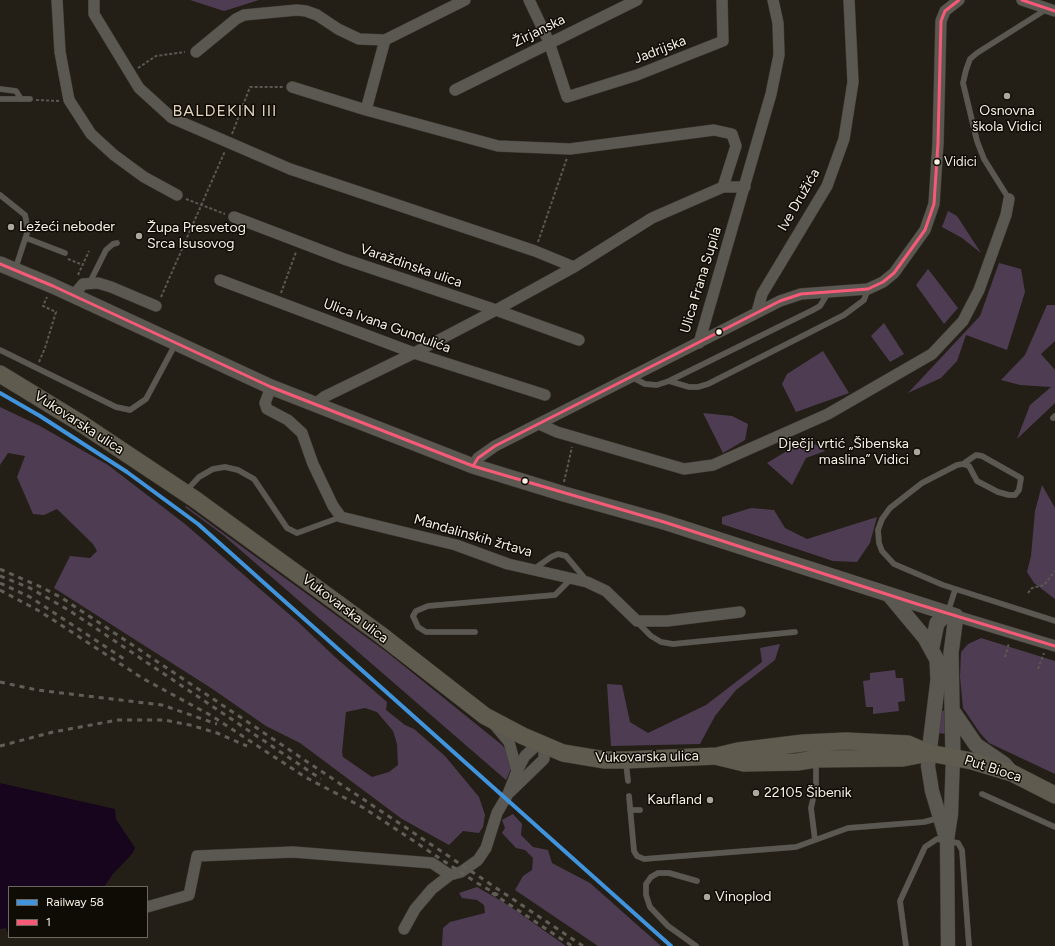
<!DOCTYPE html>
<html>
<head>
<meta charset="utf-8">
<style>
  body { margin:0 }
  #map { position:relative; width:1055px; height:946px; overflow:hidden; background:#241f16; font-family:Figtree,sans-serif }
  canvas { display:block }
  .legend { position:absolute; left:8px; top:886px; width:140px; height:52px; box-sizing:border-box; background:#0f0b05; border:1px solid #6c675f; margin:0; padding:5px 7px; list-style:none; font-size:12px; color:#f7f1e6 }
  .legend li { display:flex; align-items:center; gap:8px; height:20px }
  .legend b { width:20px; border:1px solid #6c675f }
</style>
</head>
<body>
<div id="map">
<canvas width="1055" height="946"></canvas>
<ul class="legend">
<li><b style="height:5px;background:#4094de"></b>Railway 58</li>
<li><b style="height:5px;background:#f75a77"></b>1</li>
</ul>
</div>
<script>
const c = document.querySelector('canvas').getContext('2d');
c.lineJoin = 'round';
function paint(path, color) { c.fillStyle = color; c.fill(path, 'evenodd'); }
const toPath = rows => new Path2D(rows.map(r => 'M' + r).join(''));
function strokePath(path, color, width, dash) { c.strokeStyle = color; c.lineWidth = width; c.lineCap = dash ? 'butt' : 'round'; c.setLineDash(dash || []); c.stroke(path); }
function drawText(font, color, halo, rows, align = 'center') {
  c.font = font + ' Figtree,sans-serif'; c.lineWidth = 3; c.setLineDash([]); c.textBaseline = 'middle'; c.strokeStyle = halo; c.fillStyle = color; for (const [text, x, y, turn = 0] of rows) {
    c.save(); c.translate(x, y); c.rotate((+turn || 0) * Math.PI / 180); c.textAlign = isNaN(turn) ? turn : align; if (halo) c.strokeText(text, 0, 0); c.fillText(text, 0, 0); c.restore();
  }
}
const green = toPath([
  [190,0,259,0,224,11],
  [948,211,957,216,981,253,962,238,942,227],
  [999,263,1021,269,1025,292,1007,350,966,335,957,361,941,378,908,393,980,316],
  [928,269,958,308,944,324,916,285],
  [1047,305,1055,305,1055,341,1041,354,1055,370,1055,403,1017,439,1030,405,1051,387,1020,385,1001,380,1025,355],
  [884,323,904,354,890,362,871,336],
  [823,351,849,393,796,412,782,384,787,374],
  [0,407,40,426,108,465,185,524,297,621,335,657,387,702,386,710,405,725,414,729,445,756,479,797,485,815,483,827,479,833,463,831,449,845,402,819,300,743,266,726,211,688,54,588,70,556,90,558,97,551,93,544,57,509,44,515,33,514,17,477,25,456,8,453,0,465],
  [365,708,377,712,393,731,397,744,398,765,389,772,372,777,343,757,342,752,346,712],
  [703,413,732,416,748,424,745,440,723,453],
  [807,439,825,451,806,458,792,485,767,463],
  [1042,485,1055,508,1055,599,1034,583,1027,572,1031,556,1035,511],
  [186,506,388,653,502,745,509,754,512,767,506,780,223,535,185,507],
  [751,508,774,510,785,528,807,539,877,517,870,543,857,562,833,561,722,524,722,517],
  [981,638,1055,661,1055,774,989,743,980,733,963,708,960,677,961,652,968,644],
  [780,644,775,660,736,690,715,716,700,744,611,746,607,684,622,685,630,722,648,733,706,705,762,662,760,648],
  [895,670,896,678,903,678,905,701,898,702,899,711,873,714,873,707,866,707,863,681,870,680,870,673],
  [945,710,947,730,945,734,939,733,940,712],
  [513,814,522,824,521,835,533,847,548,850,552,863,590,883,661,946,598,946,515,890,523,876,532,870,533,858,525,850,516,848,502,833,505,828,502,820],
  [477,887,508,905,566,946,442,946,443,928,450,922,485,913,484,905,477,900,462,898,459,893]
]);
const water = toPath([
  [0,783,115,809,116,819,135,848,132,854,113,874,104,887,9,887,9,934,8,934,6,928,0,929]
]);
const path = toPath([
  [138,68,156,56,185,52],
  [36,100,60,101],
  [232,134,250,87,283,87],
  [186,199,225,214],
  [538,242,567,158],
  [68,259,83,265],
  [78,275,89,251],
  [281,293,296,252],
  [161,297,225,151],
  [39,362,45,348,56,312,43,306,47,297],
  [564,482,572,447],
  [1028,593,1032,588,1044,585,1055,571],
  [1005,657,1009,643],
  [1038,669,1044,653]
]);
const service = toPath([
  [0,89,16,91,21,99],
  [0,99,30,99],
  [0,195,25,215,28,230,15,270],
  [1009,199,984,159,977,141,963,83,966,70,970,59,977,53,1042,12,1047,7],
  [26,238,65,253],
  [90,282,106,250,113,244,117,243],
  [0,350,116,407,130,410,146,399,176,343],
  [632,377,645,384,657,385,669,381,813,310,820,306,828,293],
  [669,381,689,387,698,387,708,384,844,315,864,300,868,289],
  [1053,418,1055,416],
  [963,464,976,455,982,456,1021,478,1019,490,1015,495,1009,495,998,492,977,481,969,466,963,464,957,465,922,483,890,508,882,519,878,530,879,543,882,551,894,564,943,585,1055,621],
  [186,491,199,477,213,469,225,467,238,470,254,479,287,528,297,533,341,517],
  [534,569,551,557,558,554,566,556,587,581],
  [948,612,955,590],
  [637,622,651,636,661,642,673,644,795,632],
  [475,632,426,632,418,627,413,616,416,611,428,606,555,595,571,579],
  [626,763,628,781],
  [982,794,1055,827],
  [629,796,634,851,637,856,644,859,796,847,848,828,924,822,939,818],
  [630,810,640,810],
  [815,840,811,808,816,786,816,762],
  [696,946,668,926,650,907,646,895,646,884,651,877,658,873,669,873,697,881],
  [906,946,900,901,925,847,937,839,958,843,962,850,969,946]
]);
const minor = toPath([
  [57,0,60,52,69,100,91,134,114,155,144,177,177,195],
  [94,0,94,14,139,88,172,118,290,169,535,251,574,267],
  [529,0,549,42,567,97,637,75,723,41,722,0],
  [1022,0,1055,11],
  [196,52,236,19,244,15,297,10,306,11,317,15,338,29,359,39,385,40,465,0],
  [292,87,366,110,498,146,570,149,714,130,732,134,736,146,723,187],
  [455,90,637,0],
  [366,110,385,40],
  [234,217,344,259,496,310,579,340],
  [220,280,414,353,545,395],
  [73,296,83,284,98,283,111,287,156,306],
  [757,312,762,294,827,186,844,139,853,82,849,0],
  [699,343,771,94,779,55,778,23,773,0],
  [271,387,265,403,267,409,288,420,302,433,313,464,333,506,341,517,456,545,508,564,587,582,606,591,637,621,667,621,740,612],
  [314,405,324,397,414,353,496,310,574,267,652,218,723,187,745,187],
  [539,424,557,432,684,469,713,465,828,414,932,354,963,321,979,290,1006,215,1009,199],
  [473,466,478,458,495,446,780,301,801,294,868,289,883,282,894,273,925,230,934,204,938,143,941,21,945,11,959,0],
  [956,616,1055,646],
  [493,723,509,742,517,771],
  [510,792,544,759,544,745],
  [147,907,189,895,197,856,293,852,432,863,450,875],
  [404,929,415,909,432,889,450,875,461,872,478,860,486,848,497,813,508,794,517,771,525,756,539,743]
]);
const tertiary = toPath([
  [929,753,928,766,932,791,946,838],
  [948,946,947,840,951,814,953,757]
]);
const secondary = toPath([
  [0,264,53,286,271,387,473,466,564,494,664,522,956,616,951,653,953,757],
  [890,596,925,638,937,660,938,680,929,753],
  [932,647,937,623,948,613],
  [952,710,976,745,1004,764,1012,773]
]);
const primary = toPath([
  [0,374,82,424,196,500,381,635,485,716,523,736,563,753,605,760,625,760,717,756,738,751,803,743,846,741,908,744,929,753,972,761,1012,773,1055,795],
  [719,757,744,763,797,762,816,759,903,758,929,753]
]);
const rail = toPath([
  [0,569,43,588,62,598,583,946],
  [0,576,30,588,70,611,321,779],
  [0,583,30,597,124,659],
  [0,590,41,612,142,678,212,716,305,777,364,808,477,883,498,895],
  [0,682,37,690,162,705,217,724],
  [0,746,53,732,118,720,164,720,190,725,217,733,247,746],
  [492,893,572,946]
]);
const bus1 = toPath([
  [1022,0,1055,11],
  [0,264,53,286,271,387,473,466,664,522,917,604,1055,646],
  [473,466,478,458,495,446,780,301,801,294,868,289,883,282,894,273,925,230,934,204,938,143,941,21,945,11,959,0]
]);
const rail1 = toPath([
  [0,393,40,416,127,472,198,524,671,946]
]);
const markers = [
  [1007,96,4,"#ada89d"],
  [937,162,3.5,"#f7f1e6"],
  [11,227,4,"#ada89d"],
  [139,236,4,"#ada89d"],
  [719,332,3.5,"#f7f1e6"],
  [917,452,4,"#ada89d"],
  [525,481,3.5,"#f7f1e6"],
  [756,793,4,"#ada89d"],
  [710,800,4,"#ada89d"],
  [707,897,4,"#ada89d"]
];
const busNames = [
  ["Vidici",944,162]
];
const streetNames = [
  ["Žirjanska",539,31,-26],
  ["Jadrijska",660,50,-21],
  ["Ive Družića",799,200,-60],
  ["Varaždinska ulica",411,266,19],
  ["Ulica Frana Supila",701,280,-73],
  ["Ulica Ivana Gundulića",387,326,20],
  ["Vukovarska ulica",79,423,33],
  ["Mandalinskih žrtava",473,536,16],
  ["Vukovarska ulica",345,609,37],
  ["Vukovarska ulica",647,757,-1],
  ["Put Bioca",993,769,18]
];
const poiNames = [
  ["Osnovna",1007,111,"center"],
  ["škola Vidici",1007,127,"center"],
  ["Ležeći neboder",19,227],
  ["Župa Presvetog",147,228],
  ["Srca Isusovog",147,244],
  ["Dječji vrtić „Šibenska",909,444,"right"],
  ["maslina” Vidici",909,460,"right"],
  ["22105 Šibenik",764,793],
  ["Kaufland",702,800,"right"],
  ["Vinoplod",715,897]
];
const quarterNames = [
  ["BALDEKIN III",225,111]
];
paint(green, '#4e3c53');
paint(water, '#17051e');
strokePath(service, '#3f3b34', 6);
strokePath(minor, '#3f3b34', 12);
strokePath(tertiary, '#3f3b34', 15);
strokePath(secondary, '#3f3b34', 16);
strokePath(primary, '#3f3b34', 18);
strokePath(path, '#5b5852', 2, [3, 2]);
strokePath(service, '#5b5751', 5.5);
strokePath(minor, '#5b5751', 11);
strokePath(tertiary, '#5b5751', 14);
strokePath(secondary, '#5b5751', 15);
strokePath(primary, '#605b4f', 17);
strokePath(rail, '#615e57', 3, [5, 5]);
strokePath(bus1, '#f75a77', 3);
strokePath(rail1, '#4094de', 4);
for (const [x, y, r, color] of markers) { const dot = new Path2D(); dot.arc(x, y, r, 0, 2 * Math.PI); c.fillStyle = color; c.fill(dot); strokePath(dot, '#0f0b05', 1.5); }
drawText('13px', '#f7f1e6', '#0f0b05', busNames, 'left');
drawText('14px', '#f7f1e6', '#0f0b05', streetNames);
drawText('14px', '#f7f1e6', '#0f0b05', poiNames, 'left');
c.letterSpacing = '1px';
drawText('16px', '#e0d4bf', '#0f0b05', quarterNames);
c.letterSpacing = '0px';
</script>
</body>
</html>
